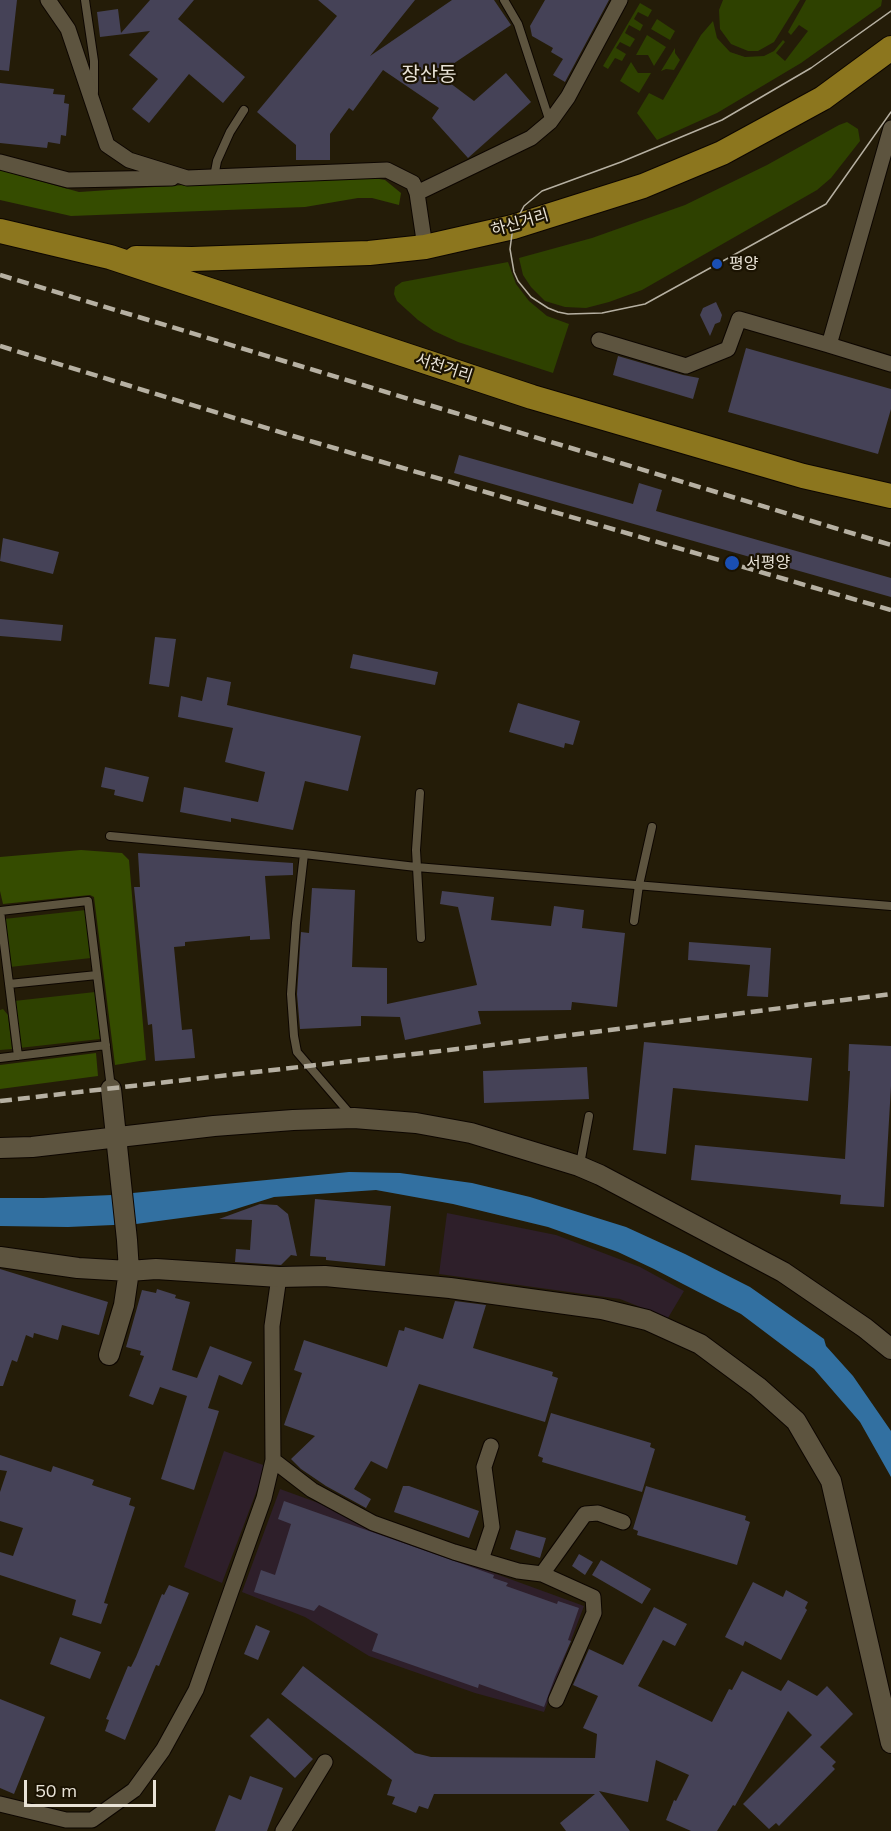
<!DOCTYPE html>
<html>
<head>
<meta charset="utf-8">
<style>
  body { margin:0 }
  #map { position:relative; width:891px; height:1831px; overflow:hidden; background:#241c08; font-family:Mulish,sans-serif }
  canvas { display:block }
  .scale { position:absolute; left:24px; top:1780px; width:132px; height:27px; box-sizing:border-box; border:3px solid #e9e3d7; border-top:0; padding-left:8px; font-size:18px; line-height:21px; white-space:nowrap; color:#e9e3d7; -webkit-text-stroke:4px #1b1302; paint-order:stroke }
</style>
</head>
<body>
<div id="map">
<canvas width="891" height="1831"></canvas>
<div class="scale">50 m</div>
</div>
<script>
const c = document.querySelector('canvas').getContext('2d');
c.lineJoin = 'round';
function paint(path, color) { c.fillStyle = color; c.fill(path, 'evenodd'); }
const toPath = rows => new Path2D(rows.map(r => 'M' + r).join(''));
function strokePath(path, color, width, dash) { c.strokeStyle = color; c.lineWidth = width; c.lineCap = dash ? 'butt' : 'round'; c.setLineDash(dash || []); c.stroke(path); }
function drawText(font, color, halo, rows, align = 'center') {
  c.font = font + ' Mulish,"Noto Sans KR",sans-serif'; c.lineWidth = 4.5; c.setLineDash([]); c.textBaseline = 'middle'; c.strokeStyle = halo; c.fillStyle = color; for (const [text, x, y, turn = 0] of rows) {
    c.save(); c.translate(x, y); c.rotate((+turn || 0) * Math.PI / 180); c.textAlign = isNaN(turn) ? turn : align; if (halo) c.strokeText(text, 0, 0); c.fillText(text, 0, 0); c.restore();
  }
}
const commercial = toPath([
  [447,1213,556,1235,640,1267,684,1291,668,1318,620,1299,439,1274],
  [224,1451,266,1466,222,1583,184,1567],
  [280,1489,360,1518,359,1524,584,1606,544,1712,475,1693,369,1656,305,1617,242,1592]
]);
const green = toPath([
  [723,0,800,0,774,42,758,51,748,51,731,44,720,29,719,10],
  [806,0,882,0,881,6,801,63,717,113,657,140,637,113,649,93,663,100,701,35,713,21,717,38,730,52,745,57,764,56,774,51,783,40,785,42,776,53,785,61,808,31,799,25,791,35,788,32],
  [640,3,652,10,648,17,638,12,634,19,643,25,640,31,629,25,625,33,635,39,630,47,620,42,616,48,626,54,622,61,615,58,608,69,603,66],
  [657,19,675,31,670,40,651,29],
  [647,35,666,47,654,66,648,55,636,55],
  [675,48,675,53,680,60,674,70,666,69,661,71],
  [631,62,638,73,651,73,639,93,620,81],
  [847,122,858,129,860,141,831,178,817,190,642,290,609,302,586,308,565,307,545,301,531,287,523,275,519,258,592,238,685,205,767,165,839,125],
  [508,262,516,284,529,301,547,316,569,324,553,373,458,342,434,331,418,320,397,301,394,294,395,287,402,282],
  [86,910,91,958,10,967,4,919],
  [95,992,100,1039,19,1048,14,1001],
  [3,1009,8,1015,12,1049,0,1050,0,1010]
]);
const forest = toPath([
  [0,170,79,192,351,174,385,180,401,193,399,205,372,198,358,198,305,207,71,216,0,200],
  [81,850,122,853,129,860,146,1060,115,1065,94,897,90,895,3,904,0,891,0,857],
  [96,1053,98,1076,0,1089,0,1065]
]);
const water = toPath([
  [349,1172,400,1173,472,1183,530,1197,626,1227,685,1254,750,1287,824,1339,826,1346,853,1376,891,1431,891,1477,860,1422,814,1369,741,1314,654,1269,618,1252,548,1227,453,1204,376,1190,274,1197,226,1212,136,1224,68,1227,0,1226,0,1198,43,1198,112,1195]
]);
const building = toPath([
  [0,0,17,0,9,71,0,70],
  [150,0,194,0,178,19,245,77,223,103,189,74,149,123,132,109,158,79,129,55,150,31,100,37,97,12,118,9,121,33],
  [318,0,415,0,370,56,452,0,494,0,511,25,438,74,474,101,506,73,531,102,468,158,432,118,439,108,383,70,353,111,349,108,330,134,330,160,296,160,296,145,257,112,337,16],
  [545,0,609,0,565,82,553,75,563,59,551,52,553,48,532,36,530,26],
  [0,83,54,89,53,94,65,95,64,103,69,104,66,136,61,135,60,144,48,142,47,148,0,143],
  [716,302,722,315,720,322,715,324,710,336,700,315,703,308],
  [746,348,891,389,891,409,878,454,728,412],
  [618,356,683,375,699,378,693,399,613,375],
  [459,455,633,504,639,483,662,490,656,511,891,578,891,597,454,473],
  [3,538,59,552,53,574,0,561],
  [0,619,63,625,61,641,0,636],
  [155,637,176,639,169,687,149,684],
  [353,654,438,672,435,685,350,668],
  [207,677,231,682,227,705,361,736,348,791,305,781,293,830,231,818,231,822,180,812,184,787,258,802,265,772,225,762,233,728,178,717,181,696,202,701],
  [518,703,580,721,573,745,565,743,564,748,509,732],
  [105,767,149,777,143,802,114,795,115,790,101,787],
  [138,853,293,863,293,875,265,876,270,939,250,940,250,936,185,942,185,946,174,947,182,1030,192,1029,195,1058,155,1061,152,1024,148,1025,134,887,140,887],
  [312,888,355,890,352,967,387,968,387,1004,477,985,458,907,440,904,442,891,494,897,491,920,551,926,554,906,584,910,582,928,625,933,617,1007,572,1002,571,1010,478,1011,481,1024,405,1040,400,1017,361,1016,361,1026,300,1029,297,994,301,932,309,933],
  [689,942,771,948,768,997,747,996,750,965,688,960],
  [644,1042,812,1058,808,1101,673,1088,666,1154,633,1150],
  [849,1044,891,1046,891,1086,884,1207,840,1204,841,1195,691,1180,695,1145,845,1159,850,1071,848,1071],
  [587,1067,589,1099,484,1103,483,1071],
  [315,1199,391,1206,385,1266,326,1260,326,1257,310,1256],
  [260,1204,277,1205,288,1214,297,1256,291,1255,281,1265,235,1262,236,1249,250,1250,252,1220,219,1219],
  [0,1269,108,1302,99,1335,62,1325,58,1340,34,1333,33,1338,26,1335,17,1362,12,1360,3,1386,0,1386],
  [157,1289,176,1295,175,1298,190,1302,172,1370,197,1378,210,1346,252,1362,242,1385,219,1375,208,1408,219,1411,194,1490,161,1479,187,1396,160,1387,153,1405,129,1396,144,1356,140,1355,141,1351,126,1347,142,1290,156,1293],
  [455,1301,486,1305,473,1348,553,1372,552,1376,558,1378,545,1422,419,1384,387,1469,371,1461,354,1489,371,1499,366,1508,326,1486,301,1469,291,1459,315,1436,284,1425,302,1373,294,1370,304,1340,387,1367,399,1330,404,1331,405,1327,443,1339],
  [551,1413,651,1443,650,1447,655,1449,642,1492,542,1462,543,1458,538,1456],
  [0,1455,51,1472,53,1466,94,1480,92,1485,131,1498,129,1505,135,1507,104,1603,108,1604,101,1624,72,1615,76,1600,0,1575,0,1552,13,1556,23,1528,0,1521,0,1492,7,1471,0,1470],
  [403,1486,409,1486,479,1511,469,1538,394,1512],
  [646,1486,746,1516,745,1520,750,1522,737,1565,637,1535,638,1531,633,1529],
  [284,1501,494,1575,493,1578,508,1583,506,1586,557,1604,558,1601,579,1608,568,1640,571,1641,555,1677,544,1707,479,1684,478,1688,372,1651,378,1634,319,1605,314,1611,254,1592,261,1570,275,1575,291,1524,278,1519],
  [516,1530,546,1538,540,1558,510,1549],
  [579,1554,593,1562,585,1575,572,1566],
  [601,1560,651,1589,642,1604,592,1575],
  [753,1582,783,1597,786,1590,808,1602,805,1608,807,1610,781,1660,745,1641,743,1646,725,1637],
  [169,1585,189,1593,159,1666,156,1665,125,1740,105,1731,109,1720,106,1719,128,1666,131,1667,136,1657,162,1594,164,1595],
  [654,1607,687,1624,675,1646,663,1640,638,1686,712,1722,729,1689,732,1690,742,1671,781,1691,788,1680,817,1696,827,1686,853,1714,820,1747,836,1762,832,1766,835,1769,779,1826,776,1823,769,1829,743,1804,812,1735,788,1711,735,1806,733,1805,717,1831,691,1831,666,1820,674,1800,676,1801,689,1775,656,1760,648,1802,599,1791,630,1831,566,1831,560,1823,595,1794,434,1794,428,1809,419,1806,416,1813,392,1804,395,1797,387,1795,392,1780,281,1694,303,1666,415,1753,431,1757,595,1758,597,1734,583,1728,598,1696,573,1685,589,1649,623,1665],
  [256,1625,270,1631,258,1660,244,1654],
  [60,1637,101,1652,90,1679,50,1664],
  [0,1699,45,1717,14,1794,0,1788],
  [268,1718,313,1759,295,1778,250,1736],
  [250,1776,283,1788,267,1831,215,1831,229,1795,241,1800]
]);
const service = toPath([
  [85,0,94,61,94,92],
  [504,0,518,24,550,122],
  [214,177,217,161,230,132,244,110],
  [420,793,416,850,421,938],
  [110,836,304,854,296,923,291,994,294,1036,297,1052,351,1115],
  [304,854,416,867,891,906],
  [0,911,88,901,111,1088],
  [0,911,18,1056],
  [634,921,639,885,652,827],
  [9,984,97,975],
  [0,1058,106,1045],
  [580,1164,589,1116]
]);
const minor = toPath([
  [48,0,68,29,107,145,129,160,187,178,387,170,413,183,417,193,425,247],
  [891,128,829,345,891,364],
  [0,162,68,180,172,178],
  [417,193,531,138,550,122,568,97,620,0],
  [599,340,686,366,728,349,739,319,829,345],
  [273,1460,312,1490,373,1523,454,1552,518,1571,542,1574,593,1597,594,1613,556,1700],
  [481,1560,492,1527,484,1467,491,1446],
  [542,1574,585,1514,598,1513,623,1522],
  [0,1804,66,1820,92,1820,134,1790,163,1750,196,1690,264,1498,273,1460,272,1326,279,1277],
  [283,1831,325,1762]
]);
const tertiary = toPath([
  [0,1148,32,1147,214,1126,293,1120,354,1118,416,1123,471,1133,579,1166,600,1175,783,1272,865,1328,891,1349],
  [0,1257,78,1268,129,1271,156,1269,279,1277,325,1276,450,1288,602,1309,647,1320,700,1344,758,1387,796,1421,831,1481,891,1743],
  [109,1355,124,1305,129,1271,127,1240,111,1089]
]);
const primary = toPath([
  [0,231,110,257,532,397,803,476,891,496],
  [136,258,192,259,369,253,425,247,513,227,643,186,722,153,823,98,891,48]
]);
const tram = toPath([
  [891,11,811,68,722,120,621,162,542,191,524,206,513,227,510,249,514,272,518,281,531,297,548,308,558,312,568,314,602,313,645,304,826,204,891,112]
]);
const rail = toPath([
  [0,275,891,545],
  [0,346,293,436,891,610],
  [0,1101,484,1046,891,994]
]);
const markers = [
  [717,264,6,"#1a4fb4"],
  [732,563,8,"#1a4fb4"]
];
const streetNames = [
  ["하신거리",520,223,-16],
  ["서천거리",444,368,18]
];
const poiNames = [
  ["평양",729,264],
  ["서평양",746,563]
];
const quarterNames = [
  ["장산동",429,75]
];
paint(commercial, '#2e1f2a');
paint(green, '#2e4100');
paint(forest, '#354c00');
paint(water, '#3270a1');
paint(building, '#454257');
strokePath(service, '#0d0600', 10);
strokePath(minor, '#0d0600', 17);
strokePath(tertiary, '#0d0600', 22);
strokePath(primary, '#0d0600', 26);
strokePath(service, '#5d543f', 8);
strokePath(minor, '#5d543f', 15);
strokePath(tertiary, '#5d543f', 20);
strokePath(primary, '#8c761e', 24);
strokePath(tram, '#b6b0a2', 1.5);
strokePath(rail, '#b6b0a2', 4.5, [12, 6]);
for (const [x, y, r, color] of markers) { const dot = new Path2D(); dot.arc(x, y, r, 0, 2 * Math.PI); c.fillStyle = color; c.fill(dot); strokePath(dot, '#1b1302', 2); }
drawText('16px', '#e9e3d7', '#1b1302', streetNames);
drawText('16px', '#e9e3d7', '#1b1302', poiNames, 'left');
drawText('20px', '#e9e3d7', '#1b1302', quarterNames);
</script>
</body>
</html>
